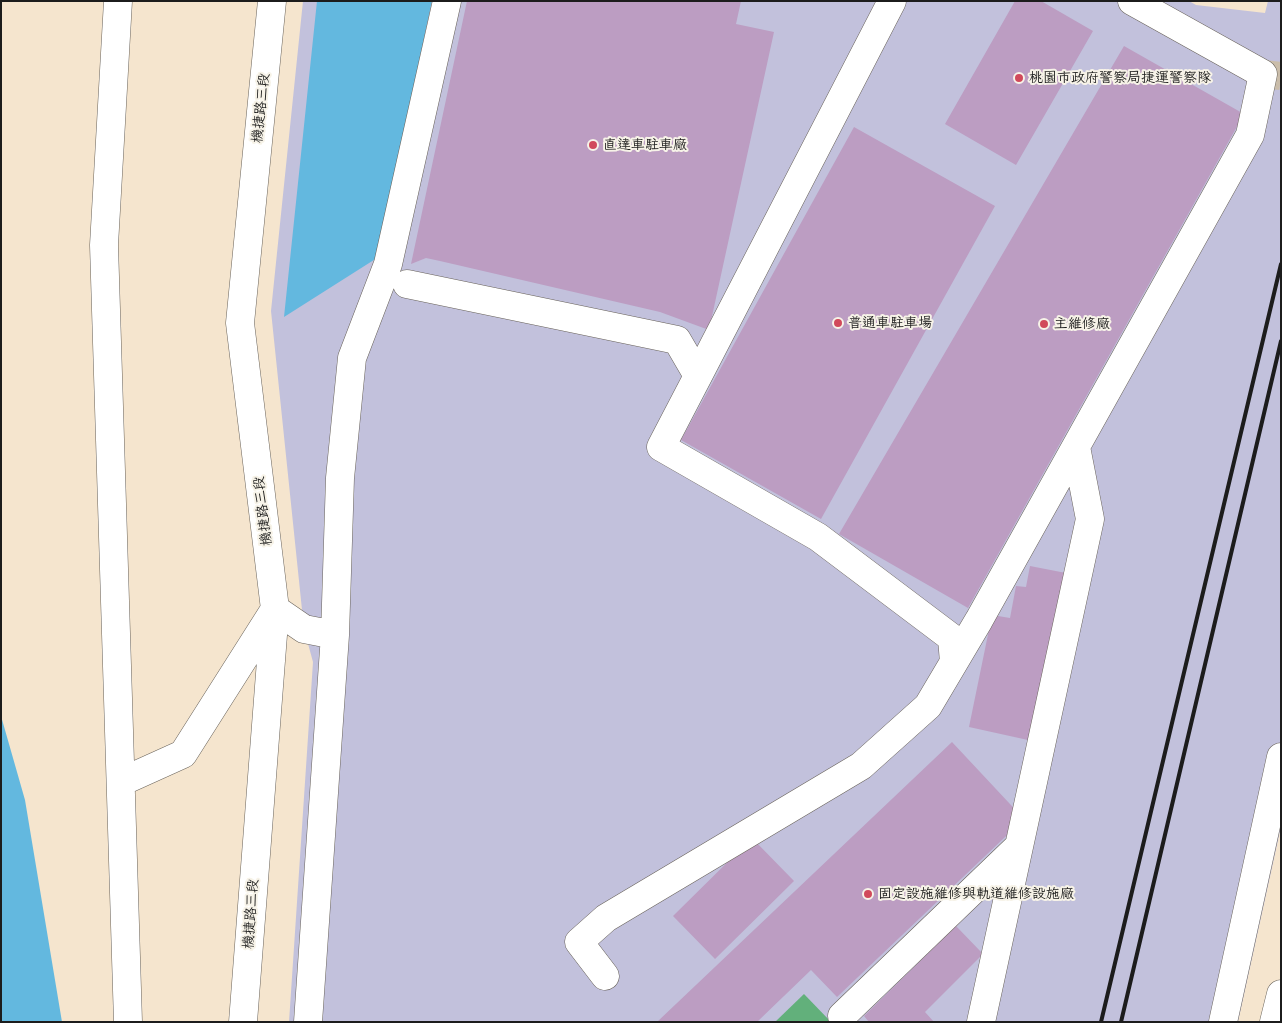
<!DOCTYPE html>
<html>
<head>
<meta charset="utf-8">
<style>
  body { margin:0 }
  #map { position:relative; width:1282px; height:1023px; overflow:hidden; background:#f5e5ce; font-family:Delius,sans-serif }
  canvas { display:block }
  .frame { position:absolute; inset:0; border:2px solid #1c1c1c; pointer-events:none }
</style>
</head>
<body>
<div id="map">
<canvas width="1282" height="1023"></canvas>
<div class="frame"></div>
</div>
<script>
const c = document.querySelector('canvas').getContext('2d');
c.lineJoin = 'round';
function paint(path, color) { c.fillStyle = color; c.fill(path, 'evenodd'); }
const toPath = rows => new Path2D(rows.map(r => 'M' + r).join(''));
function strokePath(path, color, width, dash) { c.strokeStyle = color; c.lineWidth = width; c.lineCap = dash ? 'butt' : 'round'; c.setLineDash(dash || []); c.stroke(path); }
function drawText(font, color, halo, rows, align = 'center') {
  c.font = font + ' Delius,"LXGW WenKai TC",sans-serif'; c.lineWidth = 4; c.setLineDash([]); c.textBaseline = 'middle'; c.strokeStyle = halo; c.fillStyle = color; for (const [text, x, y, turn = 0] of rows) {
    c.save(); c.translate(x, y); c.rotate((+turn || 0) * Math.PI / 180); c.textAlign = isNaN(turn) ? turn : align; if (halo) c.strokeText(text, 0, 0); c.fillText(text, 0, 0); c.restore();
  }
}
const industrial = toPath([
  [303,1,1189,1,1196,5,1265,13,1268,1,1281,1,1281,827,1238,1022,289,1022,313,662,304,629,271,311]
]);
const forest = toPath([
  [804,994,831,1022,775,1022]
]);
const water = toPath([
  [317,1,432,1,377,258,284,317],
  [1,716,25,800,62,1022,1,1022]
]);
const building = toPath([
  [467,1,741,1,736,24,774,32,709,330,660,312,440,261,426,258,411,264],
  [1015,1,1041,1,1093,31,1016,165,945,124],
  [1124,46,1244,114,968,608,839,534],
  [854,127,995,206,821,519,681,440],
  [1030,566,1071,574,1037,742,969,727,992,615,1010,618,1016,586,1026,587],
  [952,742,1024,819,837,997,811,970,757,1022,657,1022],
  [752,838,794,881,715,959,673,916],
  [956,926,983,954,925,1012,934,1022,869,1022,864,1016]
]);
const minorTunnel = toPath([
  [1263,74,1281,76]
]);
const minor = toPath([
  [118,1,104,245,128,1022],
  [407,284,677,340,698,376,661,447,818,537,952,638,954,662],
  [698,376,892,1],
  [121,782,183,754,275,609,304,629,335,635],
  [605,976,579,942,606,918,861,766,928,706,979,620,1250,135,1263,74,1132,1],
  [842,1016,1019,846],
  [243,1022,275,609,240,323,272,1],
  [308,1022,335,635,340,478,352,358,388,264,447,1],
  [981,1022,1090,519,1076,447],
  [1223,1022,1281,757],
  [1274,1022,1281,994]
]);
const rail = toPath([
  [1101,1022,1281,264],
  [1121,1022,1281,341]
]);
const markers = [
  [1019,78,5,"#d1495b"],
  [593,145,5,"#d1495b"],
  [838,323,5,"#d1495b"],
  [1044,324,5,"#d1495b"],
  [868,894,5,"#d1495b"]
];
const poiNames = [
  ["桃園市政府警察局捷運警察隊",1029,78],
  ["直達車駐車廠",603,145],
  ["普通車駐車場",848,323],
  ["主維修廠",1054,324],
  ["固定設施維修與軌道維修設施廠",878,894]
];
const streetNames = [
  ["機捷路三段",261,108,-84],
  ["機捷路三段",263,511,-97],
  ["機捷路三段",251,914,-86]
];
paint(industrial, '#c2c1dc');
paint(forest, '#62b07b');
paint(water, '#63b8df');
paint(building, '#bc9dc2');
strokePath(minorTunnel, '#cabdaa', 28, [28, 14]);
strokePath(minor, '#68625a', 29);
strokePath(minor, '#fff', 28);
strokePath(rail, '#1c1c1c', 4);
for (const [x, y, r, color] of markers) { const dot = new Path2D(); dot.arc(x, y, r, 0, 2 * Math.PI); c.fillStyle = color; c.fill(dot); strokePath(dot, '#f7f3e8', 2); }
drawText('14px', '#1c1c1c', '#f7f3e8', poiNames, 'left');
drawText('14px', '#1c1c1c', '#f7f3e8', streetNames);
</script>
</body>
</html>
